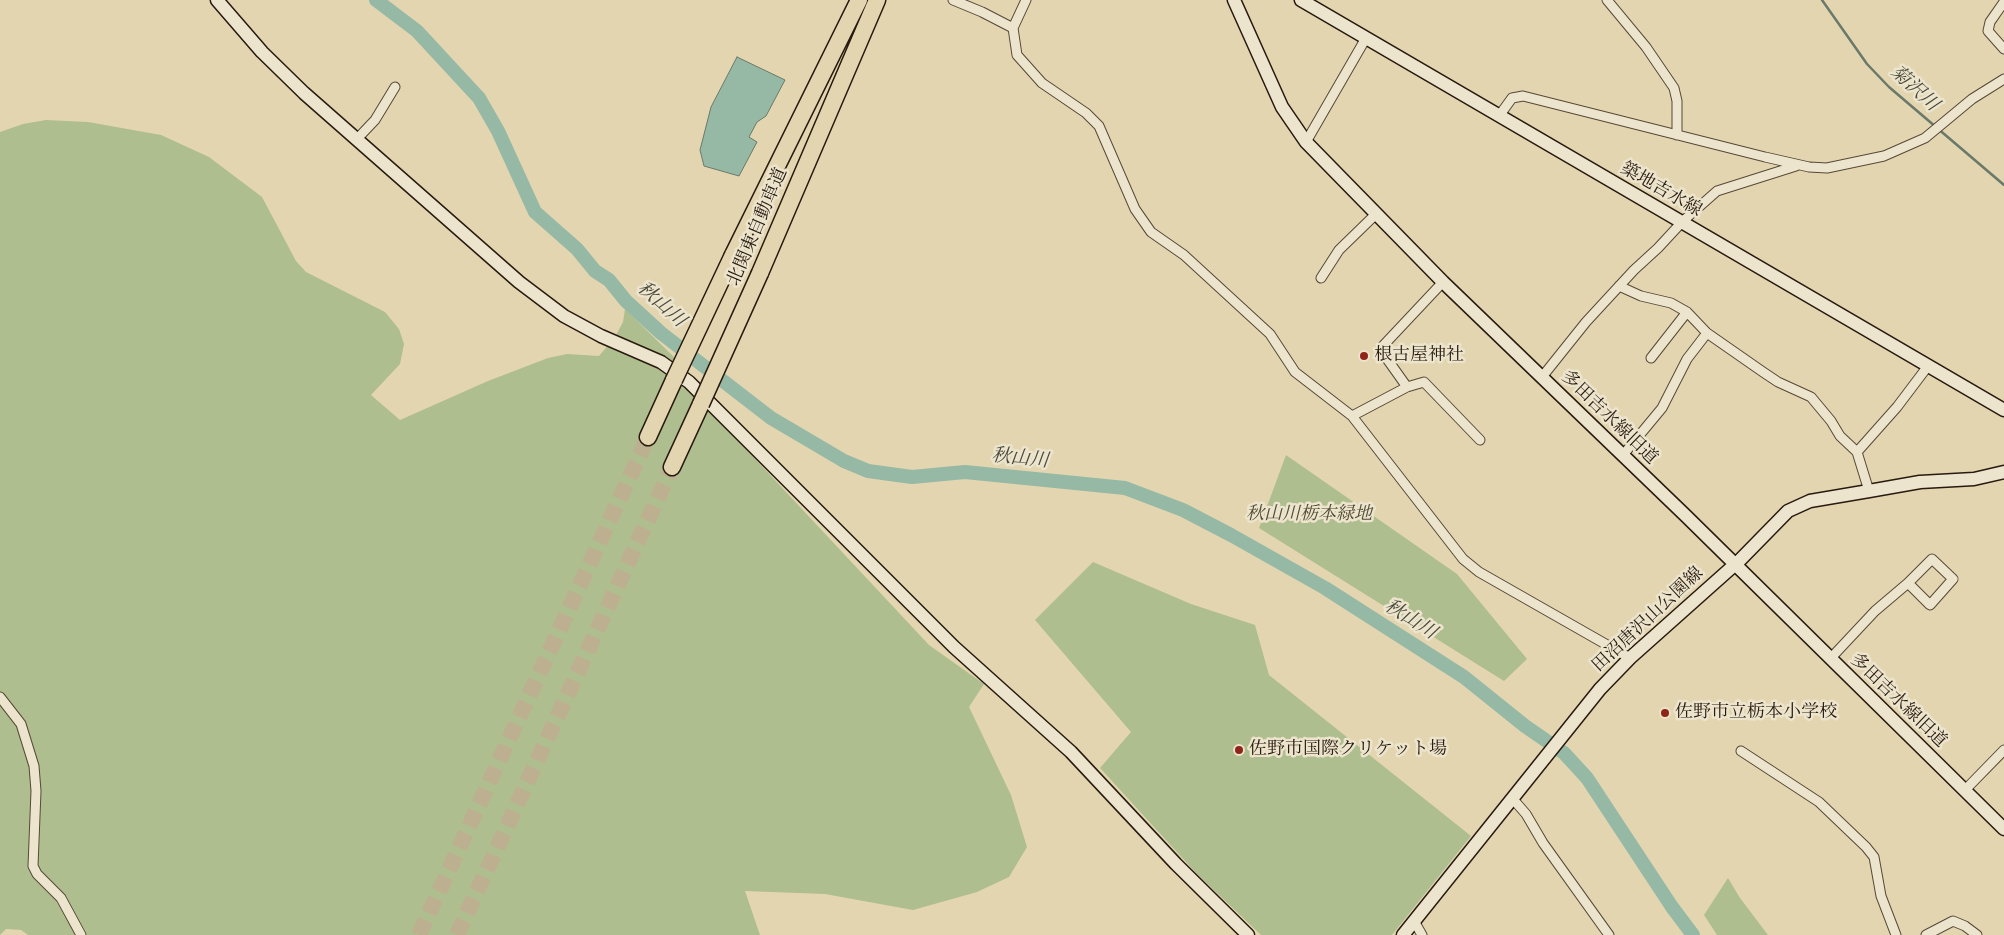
<!DOCTYPE html>
<html>
<head>
<meta charset="utf-8">
<style>
  body { margin:0 }
  canvas { display:block; background:#e2d5b0 }
</style>
</head>
<body>
<canvas width="2004" height="935"></canvas>
<script>
const c = document.querySelector('canvas').getContext('2d');
c.lineJoin = 'round';
function paint(path, color) { c.fillStyle = color; c.fill(path, 'evenodd'); }
const toPath = rows => new Path2D(rows.map(r => 'M' + r).join(''));
function strokePath(path, color, width, dash) { c.strokeStyle = color; c.lineWidth = width; c.lineCap = dash ? 'butt' : 'round'; c.setLineDash(dash || []); c.stroke(path); }
function drawText(font, color, halo, rows, align = 'center') {
  c.font = font + ' "Libre Bodoni","Noto Serif JP",serif'; c.lineWidth = 5; c.setLineDash([]); c.textBaseline = 'middle'; c.strokeStyle = halo; c.fillStyle = color; for (const [text, x, y, turn = 0] of rows) {
    c.save(); c.translate(x, y); c.rotate((+turn || 0) * Math.PI / 180); c.textAlign = isNaN(turn) ? turn : align; if (halo) c.strokeText(text, 0, 0); c.fillText(text, 0, 0); c.restore();
  }
}
const green = toPath([
  [46,120,88,122,161,135,209,157,262,197,296,261,306,272,385,312,399,329,404,344,400,364,371,395,400,420,488,381,548,358,567,354,599,356,615,337,623,322,625,309,681,364,700,385,743,446,929,645,984,684,969,707,1011,795,1027,847,1009,877,977,892,913,910,825,894,745,891,760,935,28,935,21,930,6,929,0,935,0,132,23,124],
  [1286,455,1457,574,1527,659,1504,681,1259,528],
  [1093,562,1191,604,1255,625,1269,675,1471,836,1392,935,1261,935,1197,874,1100,768,1131,732,1035,620],
  [1728,878,1740,898,1768,935,1717,935,1704,915]
]);
const water = toPath([
  [737,57,785,80,766,116,757,122,749,137,757,142,739,176,704,166,700,150,711,107,737,57]
]);
const stream = toPath([
  [1822,0,1867,64,1889,87,2004,185]
]);
const river = toPath([
  [376,0,417,31,479,98,498,131,535,212,577,249,595,271,609,280,626,301,661,333,771,418,844,461,868,471,912,477,965,472,1125,488,1183,510,1231,535,1325,588,1464,677,1525,726,1564,753,1587,778,1672,907,1693,935]
]);
const highwayTunnel = toPath([
  [419,935,648,437],
  [457,935,672,467]
]);
const street = toPath([
  [953,0,982,12,1013,28],
  [1026,0,1013,28,1017,55,1042,83,1086,113,1099,126,1135,209,1151,232,1184,255,1270,334,1295,372,1352,416,1463,559,1479,572,1630,658],
  [1607,0,1646,47,1674,88,1677,101,1677,135],
  [2004,2,1990,22,1988,31,2004,49],
  [1499,116,1512,98,1523,96,1765,157,1809,167,1827,168,1884,156,1925,138,1972,99,2004,79],
  [356,140,375,120,395,87],
  [1306,142,1366,38],
  [1321,278,1339,250,1376,214],
  [1619,286,1641,296,1671,303,1687,312,1707,333,1763,372,1778,382,1811,397,1831,421,1840,436,1857,452,1869,491],
  [1651,358,1687,312],
  [1542,377,1586,322,1634,270,1658,248,1683,221,1717,191,1796,166],
  [1407,387,1380,349,1443,282],
  [1352,416,1407,387,1424,382,1480,440],
  [1857,452,1897,407,1928,366],
  [1623,455,1662,408,1687,359,1707,333],
  [1830,659,1875,611,1908,583,1932,559,1953,579,1930,605,1908,583],
  [0,697,21,724,34,766,36,791,33,866,37,874,61,898,81,935],
  [1741,751,1819,802,1866,847,1874,857,1881,896,1896,935],
  [1965,790,2004,750],
  [1512,798,1526,814,1543,843,1609,935],
  [1414,921,1422,935],
  [1926,935,1953,921,1965,926,1977,935]
]);
const secondary = toPath([
  [217,0,262,52,304,93,519,282,564,316,601,336,661,362,689,382,954,647,1071,752,1176,864,1248,935],
  [1234,0,1282,107,1306,142,1443,282,1686,516,2004,829],
  [1301,0,2004,410],
  [1403,935,1600,689,1630,658,1740,560,1788,511,1810,501,1869,491,1920,482,1974,479,2004,472]
]);
const highway = toPath([
  [733,255,859,0],
  [760,273,877,0],
  [648,437,674,380],
  [672,467,701,404]
]);
const highwayBridge = toPath([
  [674,380,733,255],
  [701,404,760,273]
]);
const markers = [
  [1364,356,5,"#8f2418"],
  [1665,713,5,"#8f2418"],
  [1239,750,5,"#8f2418"]
];
const streetNames = [
  ["築地吉水線",1661,190,30],
  ["北関東自動車道",758,227,-67],
  ["多田吉水線旧道",1609,418,44],
  ["田沼唐沢山公園線",1648,620,-43],
  ["多田吉水線旧道",1898,701,44]
];
const poiNames = [
  ["根古屋神社",1374,356],
  ["佐野市立栃本小学校",1675,713],
  ["佐野市国際クリケット場",1249,750]
];
const parkNames = [
  ["秋山川栃本緑地",1309,515]
];
const waterNames = [
  ["菊沢川",1914,89,42],
  ["秋山川",661,305,42],
  ["秋山川",1020,459,6],
  ["秋山川",1410,620,32]
];
paint(green, '#afbe8e');
paint(water, '#96b9a6');
strokePath(water, '#6a796a', 1);
strokePath(stream, '#6a796a', 2.5);
strokePath(river, '#96b9a6', 14);
strokePath(highwayTunnel, '#bdb090', 16, [16, 8]);
strokePath(street, '#564937', 11);
strokePath(secondary, '#281a0f', 15);
strokePath(highway, '#281a0f', 19);
strokePath(street, '#ece4cc', 9);
strokePath(secondary, '#ece4cc', 12);
strokePath(highway, '#e2d5b0', 16);
strokePath(highwayBridge, '#281a0f', 19, []);
strokePath(highwayBridge, '#e2d5b0', 16);
for (const [x, y, r, color] of markers) { const dot = new Path2D(); dot.arc(x, y, r, 0, 2 * Math.PI); c.fillStyle = color; c.fill(dot); strokePath(dot, '#ece4cc', 2); }
drawText('18px', '#281a0f', '#ece4cc', streetNames);
drawText('18px', '#281a0f', '#ece4cc', poiNames, 'left');
drawText('italic 18px', '#504b35', '#ece4cc', parkNames);
drawText('italic 19px', '#494a3c', '#ece4cc', waterNames);
</script>
</body>
</html>
